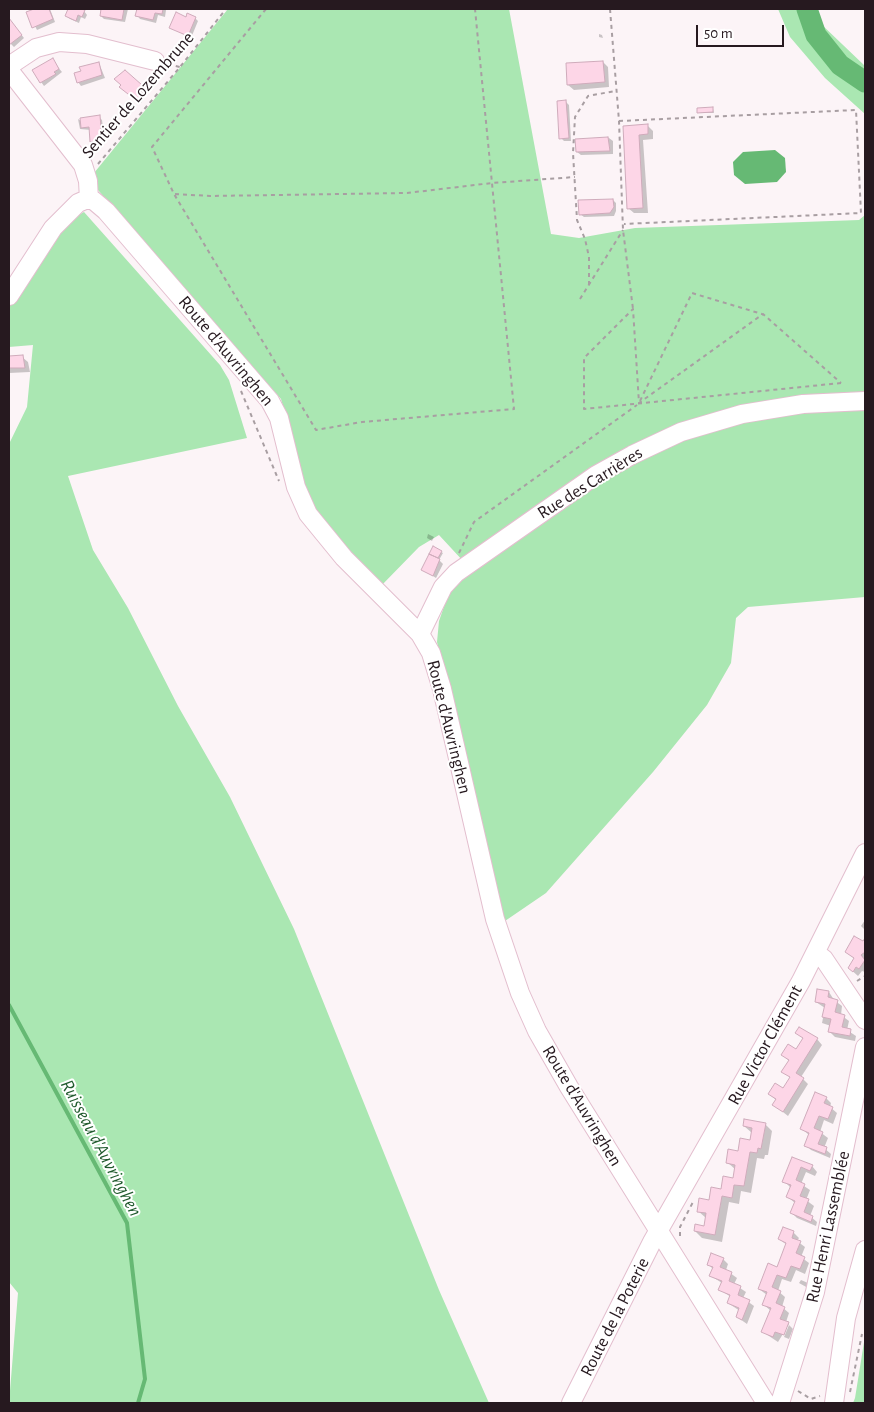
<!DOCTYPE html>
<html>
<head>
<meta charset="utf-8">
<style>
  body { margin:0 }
  #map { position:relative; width:874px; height:1412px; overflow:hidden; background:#fcf4f7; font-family:"Alegreya Sans",sans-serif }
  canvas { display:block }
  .frame { position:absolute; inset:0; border:10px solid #26191f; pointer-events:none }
  .scale { position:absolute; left:696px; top:25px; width:88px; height:22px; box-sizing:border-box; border:2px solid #26191f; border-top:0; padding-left:6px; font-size:15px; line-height:18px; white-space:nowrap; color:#26191f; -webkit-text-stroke:4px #fff; paint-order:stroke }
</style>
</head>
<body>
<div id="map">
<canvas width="874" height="1412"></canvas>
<div class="frame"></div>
<div class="scale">50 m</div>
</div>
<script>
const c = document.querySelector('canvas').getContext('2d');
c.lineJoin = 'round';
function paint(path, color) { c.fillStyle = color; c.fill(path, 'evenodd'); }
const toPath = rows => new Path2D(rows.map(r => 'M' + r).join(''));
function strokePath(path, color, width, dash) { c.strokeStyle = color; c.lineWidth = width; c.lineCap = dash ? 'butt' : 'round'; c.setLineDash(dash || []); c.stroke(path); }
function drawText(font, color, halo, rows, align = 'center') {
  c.font = font + ' "Alegreya Sans",sans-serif'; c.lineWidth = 4; c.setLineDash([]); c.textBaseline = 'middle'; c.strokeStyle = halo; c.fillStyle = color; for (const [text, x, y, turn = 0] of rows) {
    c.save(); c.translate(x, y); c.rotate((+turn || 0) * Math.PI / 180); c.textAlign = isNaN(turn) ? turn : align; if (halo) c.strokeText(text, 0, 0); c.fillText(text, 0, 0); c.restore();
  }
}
const green = toPath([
  [228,9,509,9,551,234,579,238,635,228,859,220,865,215,865,597,748,607,736,618,731,663,707,705,653,772,546,893,505,921,490,873,437,642,439,621,453,581,464,562,439,535,419,547,380,587,311,506,281,399,98,190,94,173],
  [778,9,815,9,820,23,865,66,865,114,825,78,790,37],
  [84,212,220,365,229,380,247,438,68,476,93,550,128,608,178,706,230,797,294,929,439,1290,489,1403,9,1403,18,1293,9,1282,9,444,27,407,33,345,9,347,9,306,46,247,75,217],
  [865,1336,865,1403,853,1403,855,1398]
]);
const water = toPath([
  [775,150,785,158,786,172,777,182,745,184,734,175,733,162,743,152]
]);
const shadow = toPath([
  [38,9,50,9,55,22,37,30,28,12],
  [69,9,85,9,84,11,87,15,85,19,81,17,79,23,70,19,66,16],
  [102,9,128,9,125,22,104,19,101,16],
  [138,9,165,9,166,10,165,17,158,15,156,23,140,19,137,15],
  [195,18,198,21,191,38,171,27],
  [9,19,24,38,14,47,9,42],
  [599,34,602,35,603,38,599,37],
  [52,60,62,72,44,86,33,71],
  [603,62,608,67,609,87,574,90,568,85],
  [99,63,105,78,81,86,78,82],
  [125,71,144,89,141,93,145,97,141,103,124,90],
  [566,102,569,105,571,141,564,141,561,138],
  [713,108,714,113,698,113],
  [99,117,102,120,105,143,94,144,91,141,91,130,80,129,78,119,81,121],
  [647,125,653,131,653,139,643,140,648,213,634,213,628,208,624,127],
  [609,138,613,141,613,154,581,155,577,152,577,140],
  [613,200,616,203,616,211,614,216,584,217,580,214],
  [9,357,22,357,28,362,30,372,9,373],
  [428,534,434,537,432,541,427,538],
  [434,548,443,553,439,560,443,564,436,578,423,570],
  [865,920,865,930,861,926],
  [865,940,865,972,862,971,858,976,849,968,855,959,846,952],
  [829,992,834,1000,842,1006,841,1015,849,1021,847,1030,856,1036,855,1041,835,1037,830,1032,831,1026,822,1023,825,1008,816,1002],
  [796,1032,817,1039,822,1045,801,1077,808,1084,788,1116,774,1105,776,1100,769,1094,783,1090,791,1078,783,1072,789,1061,783,1055,796,1051,804,1039],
  [826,1098,831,1103,830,1107,837,1113,833,1124,824,1120,820,1132,828,1138,824,1148,831,1154,830,1158,811,1150,806,1145,809,1135,802,1129],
  [765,1124,772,1131,768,1155,765,1155,764,1159,757,1158,751,1193,741,1191,739,1204,729,1202,722,1242,702,1238,695,1231,705,1227,706,1218,698,1211,734,1179,736,1170,727,1162,751,1142,752,1133,744,1126],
  [793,1159,812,1166,817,1172,815,1176,806,1172,801,1184,810,1190,806,1200,814,1206,810,1216,817,1222,816,1226,797,1218,792,1213,796,1204,788,1197,791,1188,784,1181],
  [793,1232,799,1238,797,1241,805,1247,801,1257,809,1263,805,1274,796,1270,791,1282,782,1279,778,1291,785,1297,782,1307,789,1313,786,1322,789,1324,778,1342,763,1332,771,1311,763,1304,767,1295,759,1289,778,1268,787,1245,779,1239],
  [723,1259,728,1264,726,1270,737,1278,734,1284,746,1292,743,1298,754,1306,747,1324,737,1317,740,1311,728,1303,731,1297,720,1290,722,1283,711,1276,713,1269,708,1264],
  [801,1280,808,1283,808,1288,799,1283],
  [789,1325,793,1329,789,1339,784,1337]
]);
const stream = toPath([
  [9,1005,127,1223,145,1379,138,1403]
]);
const river = toPath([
  [807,9,816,35,840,65,865,82]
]);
const building = toPath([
  [34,9,49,9,53,19,32,28,26,12,34,9],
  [68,9,81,9,85,10,82,17,78,15,76,21,65,16,68,9],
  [101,9,124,9,122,20,100,16,101,9],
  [137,9,163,9,162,14,155,13,153,20,135,16,137,9],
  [176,12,186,17,187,13,196,17,188,36,169,28,176,12],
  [9,18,22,35,9,45,9,18],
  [53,58,59,69,54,72,56,74,40,83,32,70,53,58],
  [603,61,605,82,567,85,566,63,603,61],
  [99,62,102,75,77,83,74,73,81,71,79,67,99,62],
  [125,70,142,85,139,90,143,93,137,101,119,87,121,85,114,79,125,70],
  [566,100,569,138,559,139,557,101,566,100],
  [713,107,713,112,697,113,697,108,713,107],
  [100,115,102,140,90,142,89,127,81,128,80,118,100,115],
  [648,124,648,134,639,135,643,208,627,209,623,126,648,124],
  [608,137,610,151,576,152,575,139,608,137],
  [613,199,614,207,610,213,579,215,578,200,613,199],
  [23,355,25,368,9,368,9,356,23,355],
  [433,546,442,551,438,558,429,554,433,546],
  [429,554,440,559,433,576,421,570,429,554],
  [854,936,863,941,865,938,865,952,861,955,865,960,859,969,856,967,853,972,848,968,854,958,845,952,854,936],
  [817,989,829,991,828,997,838,1000,835,1012,845,1015,842,1027,851,1029,850,1036,828,1032,831,1019,822,1017,825,1004,815,1002,817,989],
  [799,1027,818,1038,796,1073,804,1078,783,1112,772,1105,776,1099,768,1094,775,1083,783,1088,790,1077,781,1072,789,1060,781,1055,788,1044,796,1049,803,1038,795,1033,799,1027],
  [815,1092,827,1097,824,1103,833,1107,828,1119,819,1116,814,1128,823,1132,818,1144,827,1147,825,1154,804,1146,809,1133,800,1129,815,1092],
  [744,1119,766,1123,761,1149,758,1148,757,1153,750,1152,744,1186,734,1185,732,1198,722,1196,715,1235,694,1231,695,1224,704,1226,706,1213,697,1212,699,1198,709,1200,711,1187,721,1189,723,1176,733,1178,735,1165,726,1163,728,1149,738,1151,740,1138,750,1140,752,1128,743,1126,744,1119],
  [792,1157,813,1165,810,1171,801,1167,796,1180,805,1184,800,1196,809,1199,804,1212,813,1216,811,1222,790,1213,795,1201,786,1197,791,1185,782,1182,792,1157],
  [783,1227,794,1231,792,1238,801,1241,796,1253,805,1257,800,1269,791,1266,786,1278,777,1275,772,1287,781,1291,776,1303,785,1307,780,1319,789,1322,784,1335,775,1332,773,1337,761,1332,771,1308,762,1305,767,1292,758,1289,768,1263,777,1267,786,1243,778,1239,783,1227],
  [711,1253,724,1258,720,1267,732,1272,729,1281,741,1286,738,1295,750,1300,742,1320,736,1317,739,1308,727,1303,730,1295,718,1290,722,1281,709,1276,713,1267,707,1265,711,1253]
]);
const path = toPath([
  [266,9,152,147,174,194,316,430,362,422,514,409,475,9],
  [610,9,619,121,623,230,633,309],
  [168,64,180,67],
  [619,121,856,110,861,213,624,224],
  [98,164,180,67,226,9],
  [175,194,210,196,407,193,492,183,575,177],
  [589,285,589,257,585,239,577,220,573,153,575,117,588,96,615,91],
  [580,299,623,230],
  [841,383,584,409,584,358,633,309,639,403,763,314,841,383],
  [241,391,279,481],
  [640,401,692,293,762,314],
  [459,553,474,522,637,405],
  [857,981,865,976],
  [680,1236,680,1227,693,1202],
  [798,1391,811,1399,820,1396],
  [850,1392,862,1334]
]);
const minor = toPath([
  [9,66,36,48,59,42,87,44,155,61],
  [9,70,83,165,88,181,89,200],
  [9,296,53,228,78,203,85,200,93,200,106,211,270,401,279,418,296,487,308,514,344,558,420,634,431,653,442,689,495,919,520,993,537,1031,569,1087,766,1403],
  [420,634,443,587,456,573,596,475,632,455,681,432,742,414,803,404,865,401],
  [816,953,824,959,865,1020],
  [571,1403,652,1242,801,981,865,853],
  [780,1403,815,1292,865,1047],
  [834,1403,846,1318,865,1250]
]);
const streetNames = [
  ["Sentier de Lozembrune",138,95,-49],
  ["Route d'Auvringhen",226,351,50],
  ["Rue des Carrières",590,483,-32],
  ["Route d'Auvringhen",449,727,76],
  ["Rue Victor Clément",765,1045,-61],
  ["Route d'Auvringhen",582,1106,59],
  ["Rue Henri Lassemblée",828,1227,-78],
  ["Route de la Poterie",615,1317,-63]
];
const waterNames = [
  ["Ruisseau d'Auvringhen",101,1148,62]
];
paint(green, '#aae7b2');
paint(water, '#66b974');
paint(shadow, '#0003');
strokePath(stream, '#66b974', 4);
strokePath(river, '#66b974', 21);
paint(building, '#fdd6e7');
strokePath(building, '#cfabbb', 1);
strokePath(minor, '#e3bece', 20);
strokePath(path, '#a89ea2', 2, [4, 4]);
strokePath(minor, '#fff', 18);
drawText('18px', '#26191f', '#fff', streetNames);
drawText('italic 19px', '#215b2e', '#fff', waterNames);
</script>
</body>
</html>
